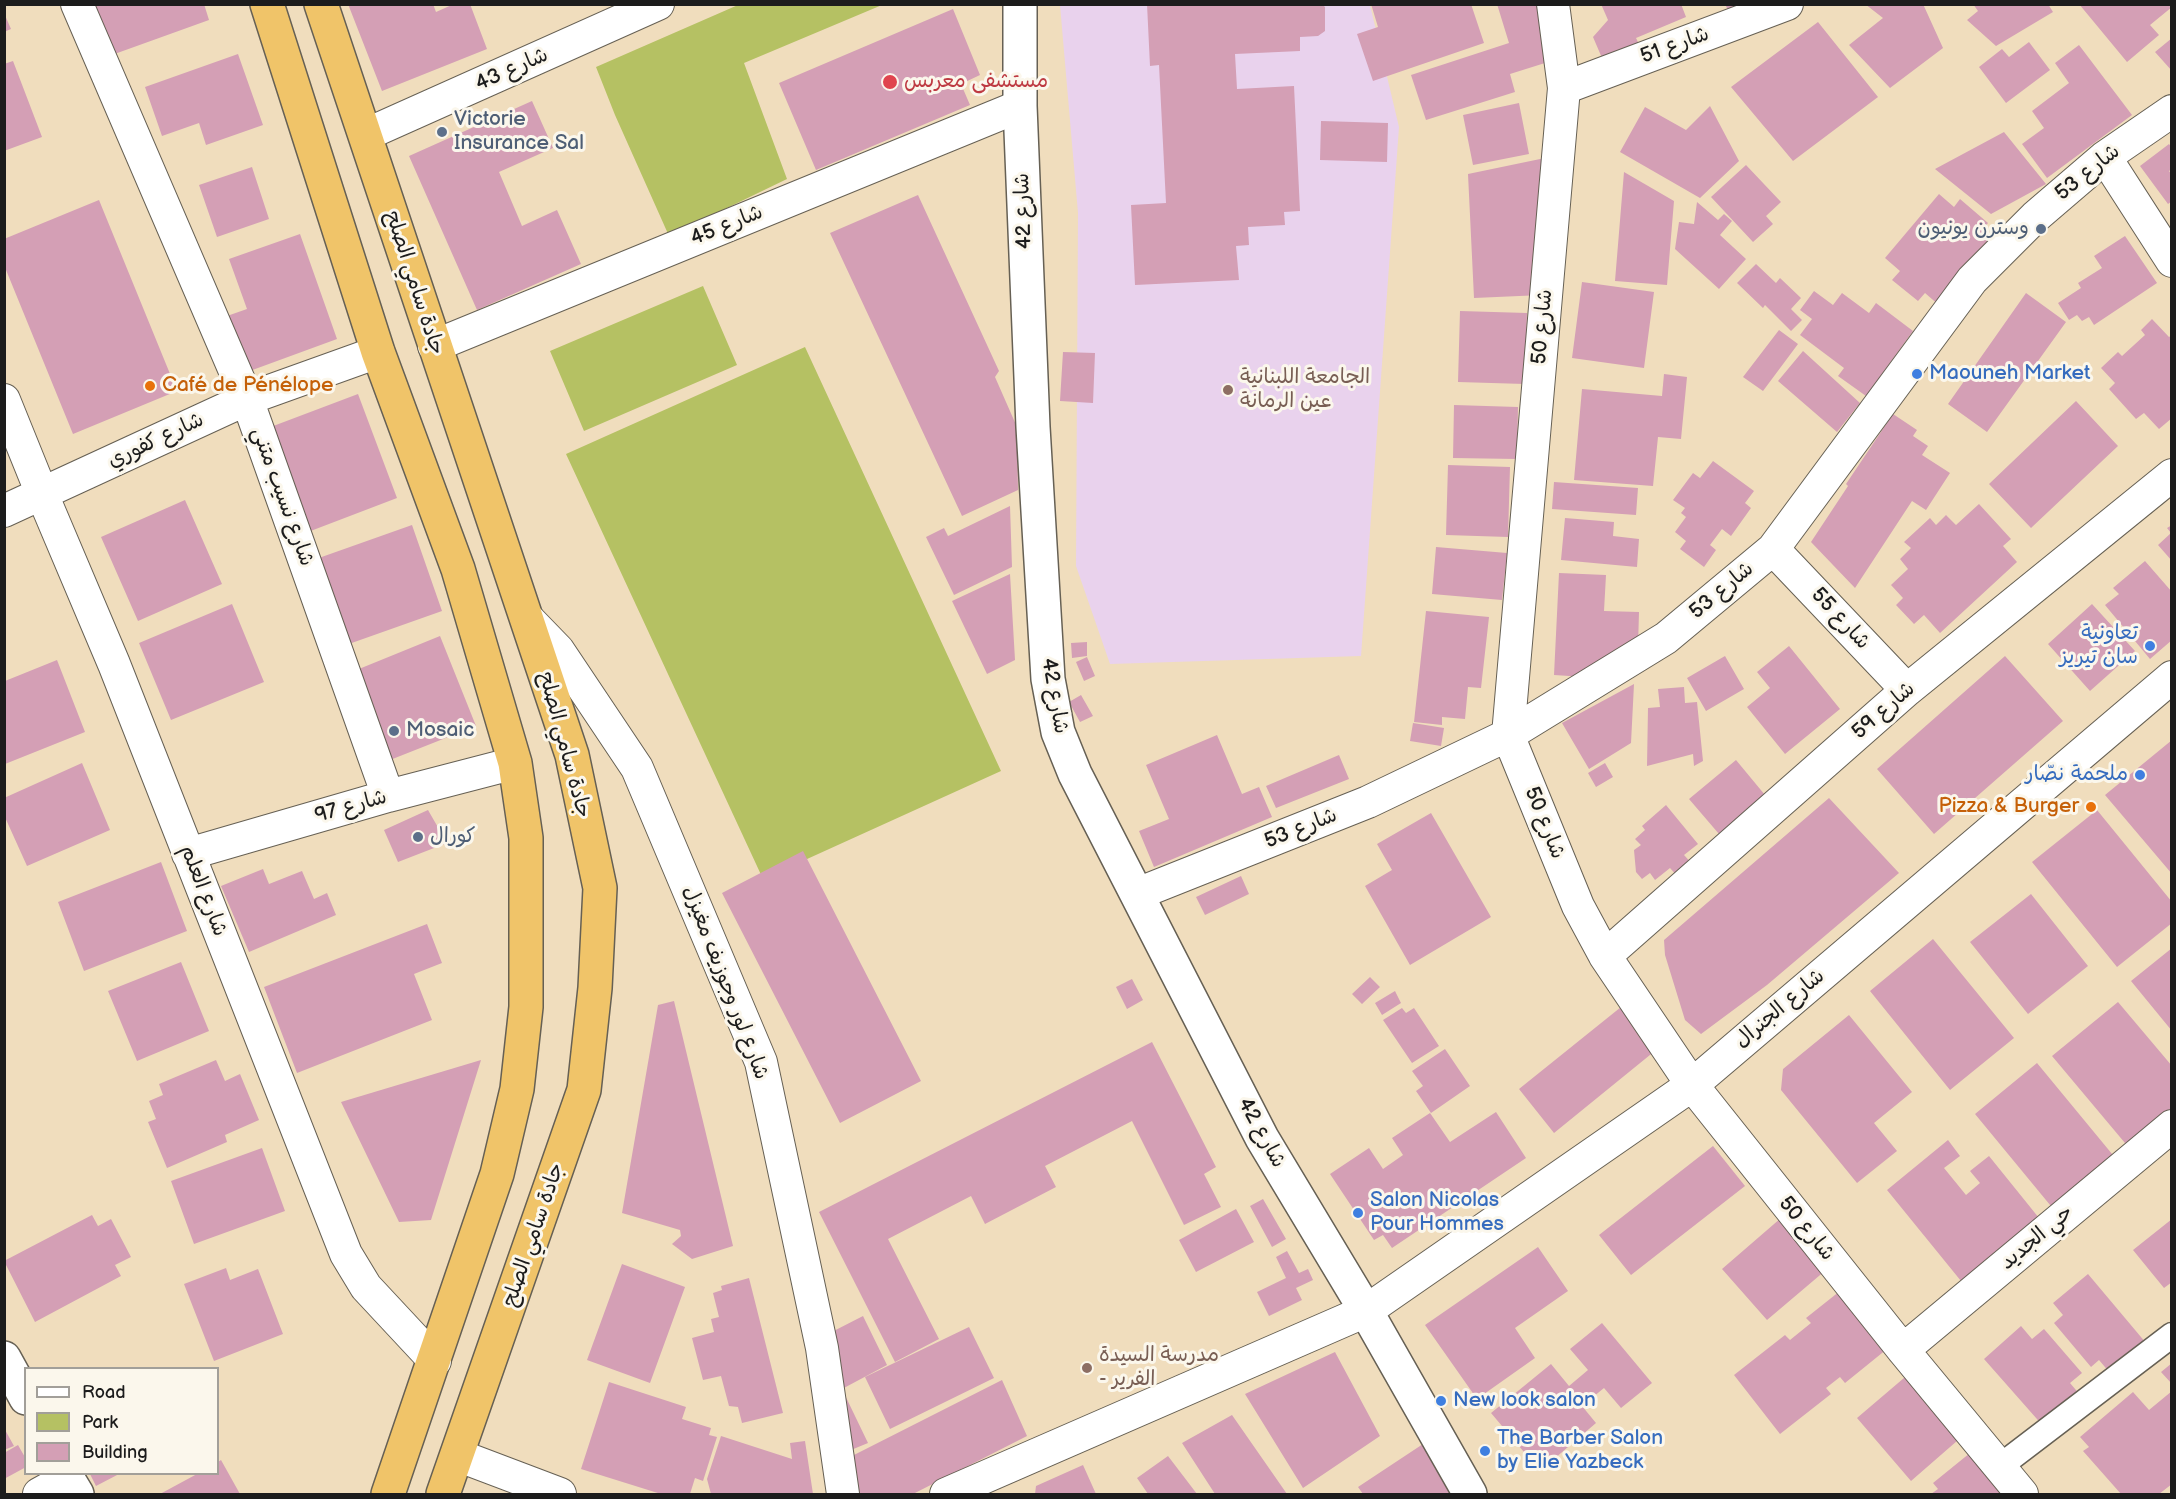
<!DOCTYPE html>
<html>
<head>
<meta charset="utf-8">
<style>
  body { margin:0 }
  #map { position:relative; width:2176px; height:1499px; overflow:hidden; background:#f0ddbd; font-family:"Balsamiq Sans",sans-serif }
  canvas { display:block }
  .frame { position:absolute; inset:0; border:6px solid #1c1c1c; pointer-events:none }
  .legend { position:absolute; left:24px; top:1367px; width:195px; height:108px; box-sizing:border-box; background:#fbf7ec; border:2px solid #a29f99; margin:0; padding:8px 10px; list-style:none; font-size:18px; color:#1c1c1c }
  .legend li { display:flex; align-items:center; gap:12px; height:30px }
  .legend b { width:30px; border:2px solid #a29f99 }
</style>
</head>
<body>
<div id="map">
<canvas width="2176" height="1499"></canvas>
<div class="frame"></div>
<ul class="legend">
<li><b style="height:8px;background:#fff"></b>Road</li>
<li><b style="height:16px;background:#b5c163"></b>Park</li>
<li><b style="height:16px;background:#d49fb5"></b>Building</li>
</ul>
</div>
<script>
const c = document.querySelector('canvas').getContext('2d');
c.lineJoin = 'round';
function paint(path, color) { c.fillStyle = color; c.fill(path, 'evenodd'); }
const toPath = rows => new Path2D(rows.map(r => 'M' + r).join(''));
function strokePath(path, color, width, dash) { c.strokeStyle = color; c.lineWidth = width; c.lineCap = dash ? 'butt' : 'round'; c.setLineDash(dash || []); c.stroke(path); }
function drawText(font, color, halo, rows, align = 'center') {
  c.font = font + ' "Balsamiq Sans","Playpen Sans Arabic",sans-serif'; c.lineWidth = 6; c.setLineDash([]); c.textBaseline = 'middle'; c.strokeStyle = halo; c.fillStyle = color; for (const [text, x, y, turn = 0] of rows) {
    c.save(); c.translate(x, y); c.rotate((+turn || 0) * Math.PI / 180); c.textAlign = isNaN(turn) ? turn : align; if (halo) c.strokeText(text, 0, 0); c.fillText(text, 0, 0); c.restore();
  }
}
const built = toPath([
  [1060,5,1370,5,1399,127,1361,656,1110,664,1076,566,1078,213]
]);
const green = toPath([
  [738,5,882,5,744,63,787,179,669,236,615,115,596,67],
  [703,286,737,365,584,431,550,351],
  [805,347,1001,771,763,879,566,454]
]);
const building = toPath([
  [90,4,204,4,209,20,109,56],
  [348,4,433,4,436,12,454,4,470,4,487,49,382,91],
  [1147,4,1322,4,1325,7,1325,31,1318,36,1300,37,1300,51,1235,54,1237,89,1294,86,1300,211,1284,212,1285,225,1248,227,1249,245,1236,246,1239,280,1135,285,1131,205,1166,203,1159,65,1150,66],
  [1371,4,1471,4,1484,43,1373,81,1357,34,1378,27],
  [1497,4,1544,4,1545,63,1510,74,1515,92,1426,120,1411,75,1509,43],
  [1601,4,1681,4,1686,17,1636,38,1643,52,1602,58,1593,37,1608,20],
  [1725,4,1740,4,1728,10],
  [1865,4,1923,4,1943,48,1890,88,1849,45,1883,18],
  [1973,4,2048,4,2053,12,1996,46,1967,20,1978,11],
  [2079,4,2169,4,2172,7,2150,25,2159,35,2127,62],
  [953,9,980,75,961,84,970,105,816,170,779,83],
  [4,13,11,29,4,32],
  [1818,22,1878,97,1793,161,1731,87],
  [2172,38,2172,71,2155,52],
  [2029,42,2050,70,2006,103,1979,67,2002,49,2009,57],
  [2079,45,2132,115,2047,178,2022,144,2044,128,2032,111,2069,83,2055,63],
  [238,54,263,125,206,145,199,123,162,136,145,87],
  [13,61,42,137,4,151,4,64],
  [532,101,553,148,499,172,522,226,557,210,581,264,477,310,409,156],
  [1519,103,1529,154,1473,165,1463,115],
  [1710,106,1739,161,1700,198,1620,152,1645,107,1686,130],
  [1321,121,1388,123,1387,162,1320,160],
  [2004,132,2046,184,1991,214,1935,169],
  [2169,144,2172,148,2172,169,2169,171,2172,175,2172,201,2168,204,2140,166],
  [1545,158,1542,295,1474,298,1468,174],
  [1746,165,1781,202,1766,216,1773,224,1753,242,1711,197],
  [252,167,269,219,217,237,199,185],
  [1624,172,1674,201,1667,285,1615,281],
  [1939,194,1954,207,1960,199,1988,223,1982,230,1995,242,1940,306,1925,293,1918,301,1892,280,1900,271,1885,258],
  [918,195,999,371,995,377,1017,427,1018,490,962,516,830,233],
  [99,200,177,391,73,434,4,265,4,239],
  [1697,202,1718,220,1724,214,1732,221,1720,235,1746,259,1719,289,1675,249,1679,222,1694,224],
  [300,234,337,339,247,372,227,316,247,309,229,259],
  [2125,236,2157,283,2094,325,2089,317,2082,321,2077,315,2069,320,2058,303,2081,288,2078,283,2102,268,2094,256],
  [1756,264,1776,283,1780,278,1801,298,1791,309,1802,320,1791,331,1765,305,1763,308,1737,283],
  [1582,282,1654,292,1644,368,1572,358],
  [1814,291,1833,305,1842,293,1869,313,1876,303,1913,331,1866,396,1838,376,1844,368,1800,335,1812,319,1800,310],
  [2026,293,2066,322,1987,432,1948,404],
  [1460,311,1527,313,1525,384,1458,382],
  [2152,319,2169,337,2172,335,2172,418,2159,429,2144,413,2136,419,2109,389,2115,383,2101,368,2118,352,2122,356,2145,335,2141,330],
  [1779,330,1798,344,1763,391,1743,377],
  [1803,351,1860,403,1837,432,1778,381],
  [1063,352,1095,353,1093,403,1060,401],
  [1664,374,1687,377,1681,439,1658,437,1653,486,1574,480,1582,389,1662,396],
  [358,394,397,498,308,532,268,428],
  [2076,401,2118,446,2031,528,1989,484],
  [1454,405,1518,407,1517,459,1453,458],
  [1893,414,1917,430,1913,436,1928,446,1922,455,1950,473,1926,510,1912,501,1855,588,1811,542,1848,486,1846,484],
  [1713,461,1754,491,1745,503,1751,508,1731,536,1722,529,1710,545,1716,550,1704,567,1680,549,1686,541,1675,532,1686,517,1681,513,1685,508,1673,500,1693,473,1700,478],
  [1448,465,1510,467,1508,537,1446,535],
  [1554,482,1638,488,1636,515,1552,509],
  [185,500,222,584,138,621,101,537],
  [1979,504,2011,539,2003,546,2017,562,1940,633,1924,615,1914,624,1896,605,1903,598,1891,585,1908,569,1900,559,1911,548,1904,542,1930,518,1936,525,1946,515,1956,525],
  [1010,506,1012,567,954,595,926,537,944,528,948,536],
  [1565,518,1614,522,1613,536,1639,539,1637,567,1561,560],
  [412,525,442,611,346,645,316,559],
  [2172,525,2172,561,2158,545,2171,533,2167,528],
  [1436,547,1507,553,1502,600,1432,594],
  [2145,561,2172,592,2172,640,2150,659,2105,605,2119,594,2113,588],
  [1559,573,1606,575,1604,611,1639,612,1638,647,1585,677,1554,675],
  [1010,574,1015,660,987,674,952,601],
  [232,604,264,682,171,720,139,643],
  [2092,604,2135,651,2090,691,2048,644],
  [1426,611,1489,617,1481,688,1468,687,1465,719,1442,717,1442,725,1414,722],
  [440,636,476,726,390,760,354,671],
  [1087,642,1087,656,1072,658,1071,643],
  [1789,646,1840,709,1785,754,1747,707,1770,688,1757,672],
  [1725,656,1744,689,1706,711,1687,678],
  [2005,656,2063,721,1934,834,1877,769],
  [1087,657,1095,676,1084,681,1076,662],
  [57,660,85,732,5,764,5,681],
  [1634,684,1631,743,1589,769,1562,723],
  [1684,687,1685,703,1697,702,1703,761,1694,766,1693,754,1647,766,1648,708,1660,707,1658,689],
  [1081,695,1093,716,1080,722,1069,702],
  [1413,723,1444,728,1441,746,1410,741],
  [1217,735,1242,794,1259,787,1272,817,1154,867,1139,831,1169,819,1146,765],
  [2172,740,2172,874,2105,795],
  [1339,755,1349,779,1276,808,1266,786],
  [1736,760,1765,795,1719,834,1689,799],
  [82,763,110,830,27,866,4,815,4,798],
  [1605,763,1613,777,1596,787,1588,773],
  [1829,798,1899,873,1767,985,1701,1034,1685,1020,1665,955,1664,940],
  [1666,805,1698,844,1684,855,1694,866,1679,878,1670,868,1655,880,1650,873,1642,879,1636,872,1634,850,1641,845,1635,839,1645,830,1642,826],
  [428,810,447,843,398,862,384,830],
  [2097,810,2172,902,2172,923,2117,967,2032,862],
  [1431,813,1491,917,1410,965,1365,886,1392,870,1377,844],
  [803,851,921,1081,840,1123,722,893],
  [161,862,187,931,84,971,58,902],
  [263,869,269,884,302,871,314,899,327,893,336,915,249,952,221,886],
  [1241,876,1249,894,1205,915,1196,897],
  [2031,894,2088,966,2028,1014,1970,942],
  [427,924,442,963,414,974,432,1020,297,1073,264,987],
  [1933,939,2014,1038,1950,1090,1870,991],
  [2172,948,2172,1031,2131,981],
  [181,962,209,1031,137,1061,108,991],
  [1370,977,1380,987,1362,1004,1352,994],
  [1132,979,1143,1000,1127,1009,1116,987],
  [1395,991,1401,1003,1382,1015,1375,1003],
  [674,1001,733,1246,692,1259,672,1244,681,1236,680,1230,622,1213,658,1005],
  [2118,1002,2172,1066,2172,1114,2130,1149,2052,1056],
  [1626,1003,1661,1046,1554,1133,1519,1089],
  [1402,1008,1406,1013,1414,1008,1439,1046,1412,1063,1383,1020],
  [1849,1015,1912,1092,1874,1123,1897,1151,1857,1183,1781,1090,1783,1069],
  [1152,1042,1216,1167,1204,1174,1221,1207,1184,1225,1132,1121,1045,1166,1056,1187,985,1224,971,1196,888,1239,939,1339,895,1362,819,1212],
  [1445,1049,1470,1086,1431,1113,1416,1091,1423,1086,1412,1071],
  [216,1060,225,1081,240,1074,259,1120,225,1135,227,1142,167,1168,148,1122,156,1119,149,1101,163,1095,159,1084],
  [481,1060,431,1220,399,1222,341,1102],
  [2037,1063,2117,1160,2055,1211,1975,1114],
  [1496,1112,1526,1158,1392,1248,1383,1235,1374,1240,1330,1174,1369,1148,1383,1169,1403,1155,1392,1138,1430,1113,1450,1142],
  [1948,1140,1960,1156,1944,1168,1966,1195,1980,1183,1970,1171,1989,1156,2039,1218,1961,1281,1887,1190],
  [1713,1146,1745,1186,1631,1275,1599,1235],
  [262,1148,285,1211,194,1244,171,1181],
  [1263,1199,1286,1239,1272,1247,1250,1206],
  [1236,1209,1254,1242,1196,1272,1179,1240],
  [92,1215,98,1226,111,1219,131,1257,115,1265,121,1276,35,1322,4,1261],
  [1781,1218,1826,1270,1767,1320,1722,1269],
  [2172,1219,2172,1282,2164,1288,2133,1250],
  [1538,1247,1568,1291,1515,1328,1535,1358,1477,1399,1425,1325],
  [1287,1251,1299,1273,1308,1269,1313,1280,1296,1288,1302,1300,1269,1316,1257,1292,1286,1278,1276,1257],
  [622,1264,685,1287,650,1383,587,1360],
  [226,1268,230,1280,258,1269,283,1334,214,1361,184,1284],
  [2088,1274,2146,1343,2110,1373,2099,1360,2091,1367,2054,1323,2063,1315,2053,1303],
  [749,1278,783,1413,742,1423,738,1407,729,1406,721,1376,703,1380,692,1338,714,1332,711,1319,719,1317,713,1293,722,1290,721,1286],
  [1840,1291,1887,1349,1845,1383,1840,1377,1826,1388,1831,1394,1780,1434,1734,1375,1785,1335,1790,1340,1811,1323,1806,1318],
  [863,1316,887,1365,842,1389,868,1443,851,1450,822,1337],
  [1602,1323,1652,1383,1621,1408,1604,1388,1582,1406,1596,1423,1540,1471,1491,1413,1551,1364,1569,1386,1588,1370,1570,1349],
  [2021,1326,2032,1339,2044,1329,2082,1373,2070,1383,2081,1396,2044,1427,1984,1359],
  [969,1327,994,1378,890,1429,865,1377],
  [1335,1352,1380,1436,1303,1488,1245,1394],
  [2172,1363,2172,1384,2161,1372],
  [1911,1372,1965,1434,1911,1481,1857,1418],
  [1002,1380,1027,1436,913,1494,856,1494,852,1456],
  [609,1382,686,1407,682,1419,711,1428,709,1435,717,1437,703,1481,695,1478,690,1494,661,1494,581,1469],
  [2172,1391,2172,1484,2159,1494,2121,1494,2083,1451,2089,1447,2080,1437,2133,1392,2149,1410],
  [1232,1415,1287,1494,1215,1494,1182,1443],
  [4,1428,14,1446,4,1450],
  [721,1436,792,1459,790,1443,805,1441,813,1494,711,1494,707,1479],
  [1423,1444,1456,1494,1363,1494,1358,1487],
  [18,1445,26,1459,26,1467,4,1479,4,1453],
  [1970,1453,2005,1494,1931,1494,1938,1489,1933,1483],
  [1168,1456,1197,1494,1148,1494,1137,1478],
  [221,1460,240,1494,160,1494,197,1474,218,1474,218,1462],
  [1083,1465,1096,1494,1035,1494,1036,1486],
  [90,1474,119,1474,96,1486]
]);
const pedestrian = toPath([
  [1999,1467,2172,1335]
]);
const minor = toPath([
  [77,4,247,399,388,796],
  [1553,4,1564,88,1508,735,1578,906,1605,956,1692,1085,1903,1350,2022,1494],
  [1564,88,1787,4],
  [365,135,658,4],
  [2105,157,2172,261],
  [434,346,1020,106],
  [4,400,42,494,114,664,346,1254,366,1287,435,1361],
  [4,511,247,399,378,352],
  [1773,549,1907,690],
  [527,618,558,650,637,768,761,1062,822,1348,843,1494],
  [188,854,388,796,515,763],
  [1137,894,1368,802,1508,735,1666,638,1773,549,1972,280,2035,217,2105,157,2172,111],
  [1605,956,1907,690,2172,475],
  [1903,1350,2172,1126],
  [457,1455,560,1494],
  [39,1494,68,1478],
  [946,1494,1366,1311,1692,1085,2172,677]
]);
const tertiary = toPath([
  [1020,4,1020,106,1033,427,1048,679,1058,732,1075,774,1262,1138,1366,1311,1470,1494],
  [4,1358,26,1398],
  [65,1474,77,1494]
]);
const trunk = toPath([
  [267,4,378,352,458,569,515,763,526,838,526,1007,517,1089,497,1174,388,1494],
  [321,4,572,755,600,888,595,988,584,1090,443,1494]
]);
const markers = [
  [890,82,8,"#e0444e"],
  [442,132,6,"#5c6f8a"],
  [2041,229,6,"#5c6f8a"],
  [1917,374,6,"#3f7fe0"],
  [150,386,6,"#e8710a"],
  [1228,390,6,"#8d6e63"],
  [2150,646,6,"#3f7fe0"],
  [394,731,6,"#5c6f8a"],
  [2140,775,6,"#3f7fe0"],
  [2091,807,6,"#e8710a"],
  [418,837,6,"#5c6f8a"],
  [1358,1213,6,"#3f7fe0"],
  [1087,1368,6,"#8d6e63"],
  [1441,1401,6,"#3f7fe0"],
  [1485,1451,6,"#3f7fe0"]
];
const streetNames = [
  ["شارع 51",1675,46,-20],
  ["شارع 43",512,70,-24],
  ["شارع 53",2088,173,-39],
  ["شارع 42",1024,211,-92],
  ["شارع 45",727,226,-22],
  ["جادة سامي الصلح",414,283,72],
  ["شارع 50",1543,327,-85],
  ["شارع كفوري",156,441,-25],
  ["شارع نسيب متني",282,497,70],
  ["شارع 53",1722,591,-40],
  ["شارع 55",1840,619,47],
  ["شارع 42",1054,696,80],
  ["شارع 59",1884,711,-41],
  ["جادة سامي الصلح",564,745,75],
  ["شارع 97",351,807,-16],
  ["شارع 50",1544,823,68],
  ["شارع 53",1301,829,-22],
  ["شارع العلم",203,891,69],
  ["شارع لور وجوزيف مغيزل",725,983,69],
  ["شارع الجنرال",1780,1009,-40],
  ["شارع 42",1261,1133,61],
  ["شارع 50",1806,1229,51],
  ["جادة سامي الصلح",534,1235,-71],
  ["حي الجديد",2037,1238,-40]
];
const healthNames = [
  ["مستشفى معربس",904,82]
];
const serviceNames = [
  ["Victorie",454,120],
  ["Insurance Sal",454,144],
  ["وسترن يونيون",2029,229,"right"],
  ["Mosaic",406,731],
  ["كورال",430,837]
];
const shopNames = [
  ["Maouneh Market",1929,374],
  ["تعاونية",2138,634,"right"],
  ["سان تيريز",2138,658,"right"],
  ["ملحمة نصّار",2128,775,"right"],
  ["Salon Nicolas",1370,1201],
  ["Pour Hommes",1370,1225],
  ["New look salon",1453,1401],
  ["The Barber Salon",1497,1439],
  ["by Elie Yazbeck",1497,1463]
];
const educationNames = [
  ["الجامعة اللبنانية",1240,378],
  ["عين الرمانة",1240,402],
  ["مدرسة السيدة",1099,1356],
  ["- الفرير",1099,1380]
];
const foodNames = [
  ["Café de Pénélope",162,386],
  ["Pizza & Burger",2079,807,"right"]
];
paint(built, '#e9d2ed');
paint(green, '#b5c163');
paint(building, '#d49fb5');
strokePath(pedestrian, '#666054', 27);
strokePath(minor, '#666054', 34);
strokePath(tertiary, '#666054', 36);
strokePath(trunk, '#666054', 36);
strokePath(pedestrian, '#fff', 24);
strokePath(minor, '#fff', 32);
strokePath(tertiary, '#fff', 33);
strokePath(trunk, '#f0c469', 33);
for (const [x, y, r, color] of markers) { const dot = new Path2D(); dot.arc(x, y, r, 0, 2 * Math.PI); c.fillStyle = color; c.fill(dot); strokePath(dot, '#fbf7ec', 2); }
drawText('21px', '#1c1c1c', '#fbf7ec', streetNames);
drawText('21px', '#be3a42', '#fbf7ec', healthNames, 'left');
drawText('21px', '#4e5e75', '#fbf7ec', serviceNames, 'left');
drawText('21px', '#366cbe', '#fbf7ec', shopNames, 'left');
drawText('21px', '#785e54', '#fbf7ec', educationNames, 'left');
drawText('21px', '#c56008', '#fbf7ec', foodNames, 'left');
</script>
</body>
</html>
